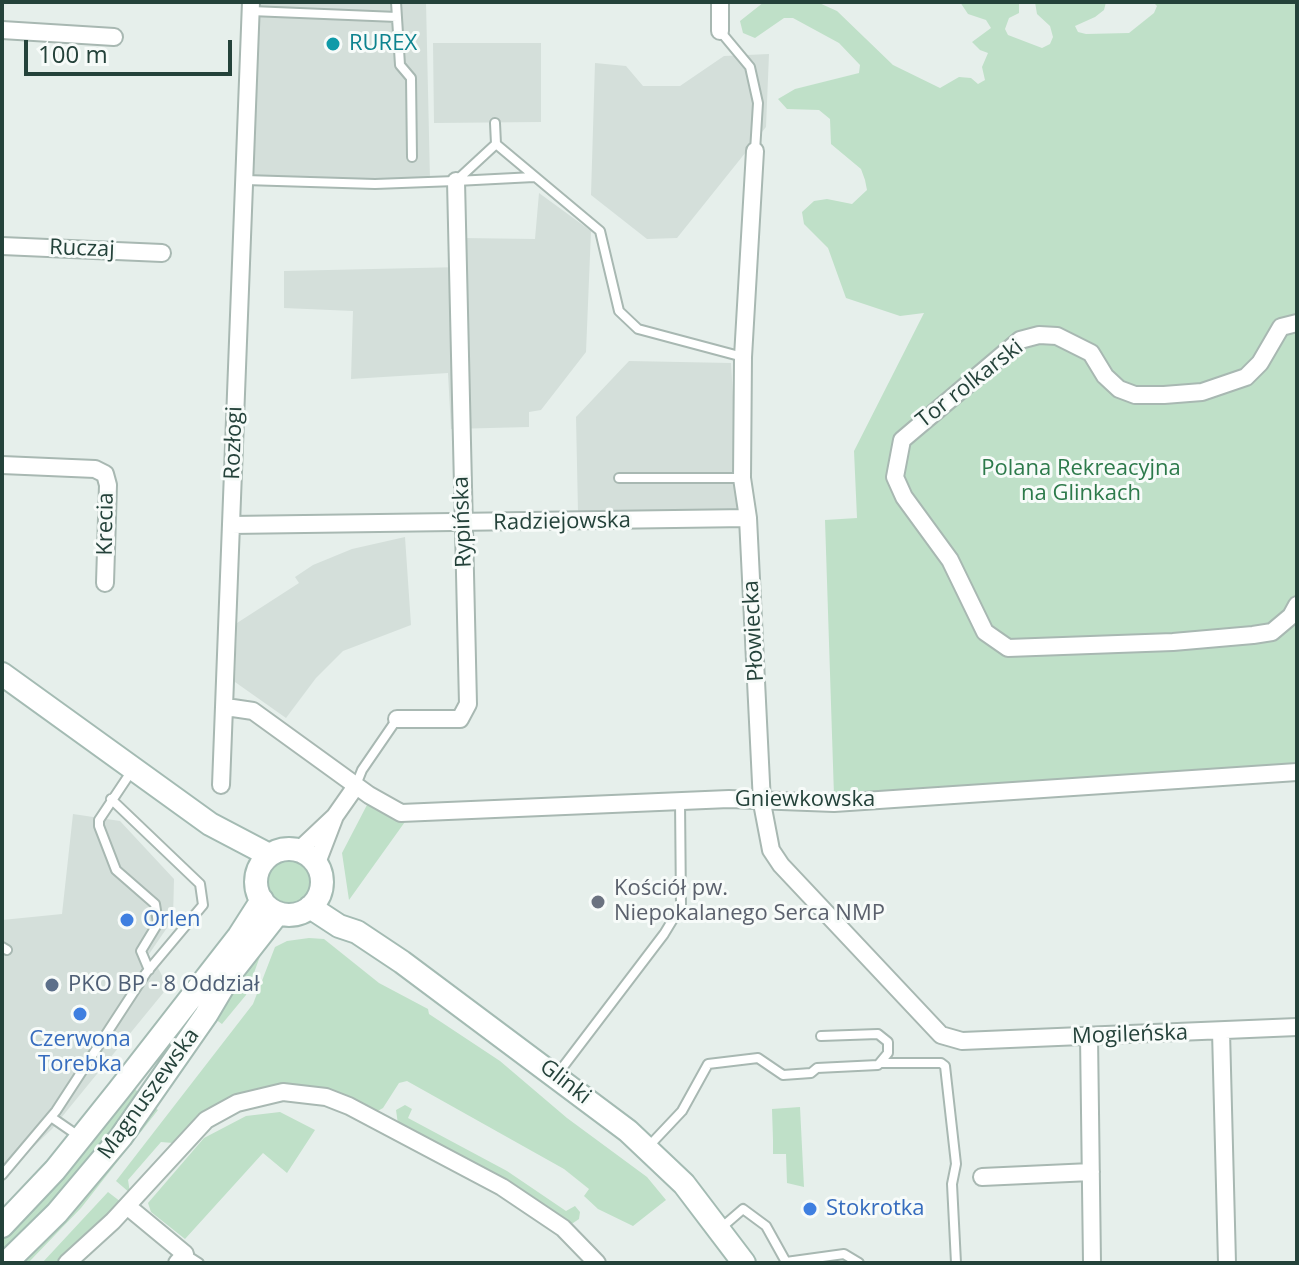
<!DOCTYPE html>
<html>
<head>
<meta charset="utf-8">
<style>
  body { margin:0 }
  #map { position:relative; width:1299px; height:1265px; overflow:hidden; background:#e6efeb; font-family:"Open Sans",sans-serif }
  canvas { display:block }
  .frame { position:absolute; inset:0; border:4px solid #24423a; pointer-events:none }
  .scale { position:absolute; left:24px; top:40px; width:208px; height:36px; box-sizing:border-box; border:4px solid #24423a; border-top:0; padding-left:10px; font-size:24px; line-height:28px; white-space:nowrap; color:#24423a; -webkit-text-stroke:6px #f7fbf9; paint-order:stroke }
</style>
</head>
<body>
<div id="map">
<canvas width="1299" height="1265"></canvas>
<div class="frame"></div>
<div class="scale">100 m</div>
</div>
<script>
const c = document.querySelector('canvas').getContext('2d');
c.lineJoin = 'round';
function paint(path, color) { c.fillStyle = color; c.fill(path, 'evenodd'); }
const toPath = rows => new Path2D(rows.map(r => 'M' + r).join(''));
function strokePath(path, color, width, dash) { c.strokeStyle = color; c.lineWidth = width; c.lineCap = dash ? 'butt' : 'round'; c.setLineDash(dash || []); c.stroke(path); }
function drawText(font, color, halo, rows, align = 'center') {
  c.font = font + ' "Open Sans",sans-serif'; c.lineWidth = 6; c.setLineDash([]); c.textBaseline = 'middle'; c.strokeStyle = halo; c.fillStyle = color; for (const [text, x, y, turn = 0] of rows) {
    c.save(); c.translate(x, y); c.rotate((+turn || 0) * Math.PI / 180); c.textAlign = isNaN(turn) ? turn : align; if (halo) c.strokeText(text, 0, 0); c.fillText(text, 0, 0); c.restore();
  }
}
const built = toPath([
  [259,2,426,2,430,180,254,177],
  [433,43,541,43,541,122,434,123],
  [769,54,766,127,677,238,647,239,591,195,595,63,626,66,643,86,680,86,724,56],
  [539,193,591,231,586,352,541,410,529,412,529,427,451,429,448,373,351,379,353,311,284,308,284,271,462,267,462,238,535,239],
  [629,361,731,363,740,511,578,512,576,417],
  [405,537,411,625,343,651,316,678,286,718,235,682,237,623,299,583,295,577,313,565,352,549],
  [73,814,120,821,174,879,173,919,145,960,158,968,168,987,52,1129,2,1177,2,920,62,914]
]);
const green = toPath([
  [764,2,817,2,837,11,893,65,940,88,959,77,971,78,978,84,985,80,982,67,988,53,980,50,972,42,991,28,986,20,968,14,960,2,1019,2,1019,13,1009,18,1005,29,1008,35,1042,48,1050,44,1053,37,1050,26,1037,14,1035,2,1106,2,1104,10,1095,17,1075,26,1078,32,1086,34,1129,33,1154,13,1157,6,1153,2,1297,2,1297,772,834,796,825,520,857,518,854,451,924,313,900,316,846,298,828,248,804,224,802,212,814,201,827,199,852,204,867,190,865,180,861,169,831,144,830,119,819,110,787,109,778,99,795,89,859,73,860,65,839,43,793,18,784,18,755,38,743,33,740,21],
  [368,803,407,819,349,900,342,853],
  '267 881a22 22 0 1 1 44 0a22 22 0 1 1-44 0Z',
  [309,938,324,939,379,983,428,1009,429,1014,500,1061,567,1118,647,1177,666,1200,633,1226,598,1209,584,1196,589,1189,564,1169,407,1081,399,1083,383,1108,376,1112,312,1087,285,1085,249,1092,190,1126,173,1143,161,1142,128,1180,130,1193,116,1181,253,1004,275,947,287,941],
  [263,948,246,995,222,1024,215,1019,218,1008],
  [129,1085,144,1096,100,1150,2,1256,2,1236],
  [150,1104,158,1110,81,1208,28,1263,18,1263],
  [405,1105,412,1109,408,1118,507,1171,566,1211,575,1206,580,1212,579,1219,570,1225,398,1124,396,1110],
  [800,1107,804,1187,787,1183,786,1154,773,1154,773,1140,772,1109],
  [280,1112,315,1130,287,1173,263,1153,185,1239,151,1212,148,1203,204,1138,246,1116],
  [108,1192,121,1202,57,1263,42,1263]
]);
const lane = toPath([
  [396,2,400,65,411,78,412,157],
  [251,11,397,17],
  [720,31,750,67,758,103,755,151],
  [495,123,496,144,600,231,619,311,638,329,743,357],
  [496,144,456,181,534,177],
  [245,180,375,184,455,181],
  [619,478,742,478],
  [133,769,99,820,99,826,116,870,155,904,158,923,141,951,149,970],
  [356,785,362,770,397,719],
  [2,947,7,950],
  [883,1063,941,1063,945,1066,956,1164,952,1184,956,1263],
  [556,1076,664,934,681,906,680,801],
  [51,1117,80,1137],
  [649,1146,682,1111,708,1064,758,1058,783,1075,811,1073,817,1068,878,1065,888,1053,888,1042,878,1034,821,1036],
  [2,1175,56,1111,146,973,203,905,200,884,111,799],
  [721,1228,743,1209,766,1226,786,1262,844,1254,859,1263],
  [185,1254,199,1263]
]);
const street = toPath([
  [720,2,720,31],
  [2,30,114,37],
  [755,151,743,357,742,478,748,518,762,803,771,850,781,865,941,1035,962,1041,1297,1027],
  [2,246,162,253],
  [1297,323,1281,327,1260,363,1246,377,1202,392,1164,395,1135,395,1119,389,1105,376,1091,353,1057,336,1039,335,1020,340,902,440,895,477,904,497,950,560,985,632,1008,648,1173,642,1253,635,1272,632,1291,616,1297,605],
  [2,465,95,469,105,474,108,485,105,583],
  [231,525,748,518],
  [226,707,253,711,369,795,401,813,729,799,834,803,1297,772],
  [397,719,460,719,468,704,456,181],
  [221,785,251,2],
  [299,850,334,817],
  [317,863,335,816,356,786],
  [1221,1031,1227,1263],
  [1089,1036,1092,1263],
  [982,1177,1091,1172],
  [127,1206,185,1254,177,1263],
  [67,1263,113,1221,206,1120,237,1103,283,1092,326,1097,349,1106,502,1187,563,1228,597,1263]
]);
const secondary = toPath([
  [2,674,210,824,269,855],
  '256 882a33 33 0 1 1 66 0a33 33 0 1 1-66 0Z',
  [310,907,339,926,357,932,402,962,628,1131,684,1184,744,1263],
  [2,1226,55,1170,119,1090,239,936,262,900],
  [6,1263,57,1213,121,1137,206,1015,231,973,278,913]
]);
const markers = [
  [333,44,8,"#0f9aa8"],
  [598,902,8,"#6b7280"],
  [127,920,8,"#3f7fe0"],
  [52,985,8,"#5c6f8a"],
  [80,1014,8,"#3f7fe0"],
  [810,1209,8,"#3f7fe0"]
];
const cultureNames = [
  ["RUREX",349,44]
];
const streetNames = [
  ["Ruczaj",82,249,2],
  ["Tor rolkarski",970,384,-38],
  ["Rozłogi",234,443,-88],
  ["Rypińska",463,522,-92],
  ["Radziejowska",562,522,-1],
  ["Krecia",106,524,-89],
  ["Płowiecka",754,631,-93],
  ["Gniewkowska",805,800],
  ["Mogileńska",1130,1035,-2],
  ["Glinki",565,1082,38],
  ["Magnuszewska",149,1094,-54]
];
const parkNames = [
  ["Polana Rekreacyjna",1081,469],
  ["na Glinkach",1081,494]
];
const worshipNames = [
  ["Kościół pw.",614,889],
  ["Niepokalanego Serca NMP",614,914]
];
const shopNames = [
  ["Orlen",143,920],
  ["Czerwona",80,1040,"center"],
  ["Torebka",80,1065,"center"],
  ["Stokrotka",826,1209]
];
const serviceNames = [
  ["PKO BP - 8 Oddział",68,985]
];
paint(built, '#d4dfda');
paint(green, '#bfe0c8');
strokePath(lane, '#a8b8b2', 12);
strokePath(street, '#a8b8b2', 20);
strokePath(secondary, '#a4bbb3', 26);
strokePath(lane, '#fff', 8);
strokePath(street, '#fff', 16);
strokePath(secondary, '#fff', 22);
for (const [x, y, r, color] of markers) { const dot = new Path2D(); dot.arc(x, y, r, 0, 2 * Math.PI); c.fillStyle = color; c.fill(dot); strokePath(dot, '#f7fbf9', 3); }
drawText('22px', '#0d838f', '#f7fbf9', cultureNames, 'left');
drawText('22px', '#24423a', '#f7fbf9', streetNames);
drawText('22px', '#2d7a4b', '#f7fbf9', parkNames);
drawText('22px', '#5b616d', '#f7fbf9', worshipNames, 'left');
drawText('22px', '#366cbe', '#f7fbf9', shopNames, 'left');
drawText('22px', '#4e5e75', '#f7fbf9', serviceNames, 'left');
</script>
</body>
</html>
